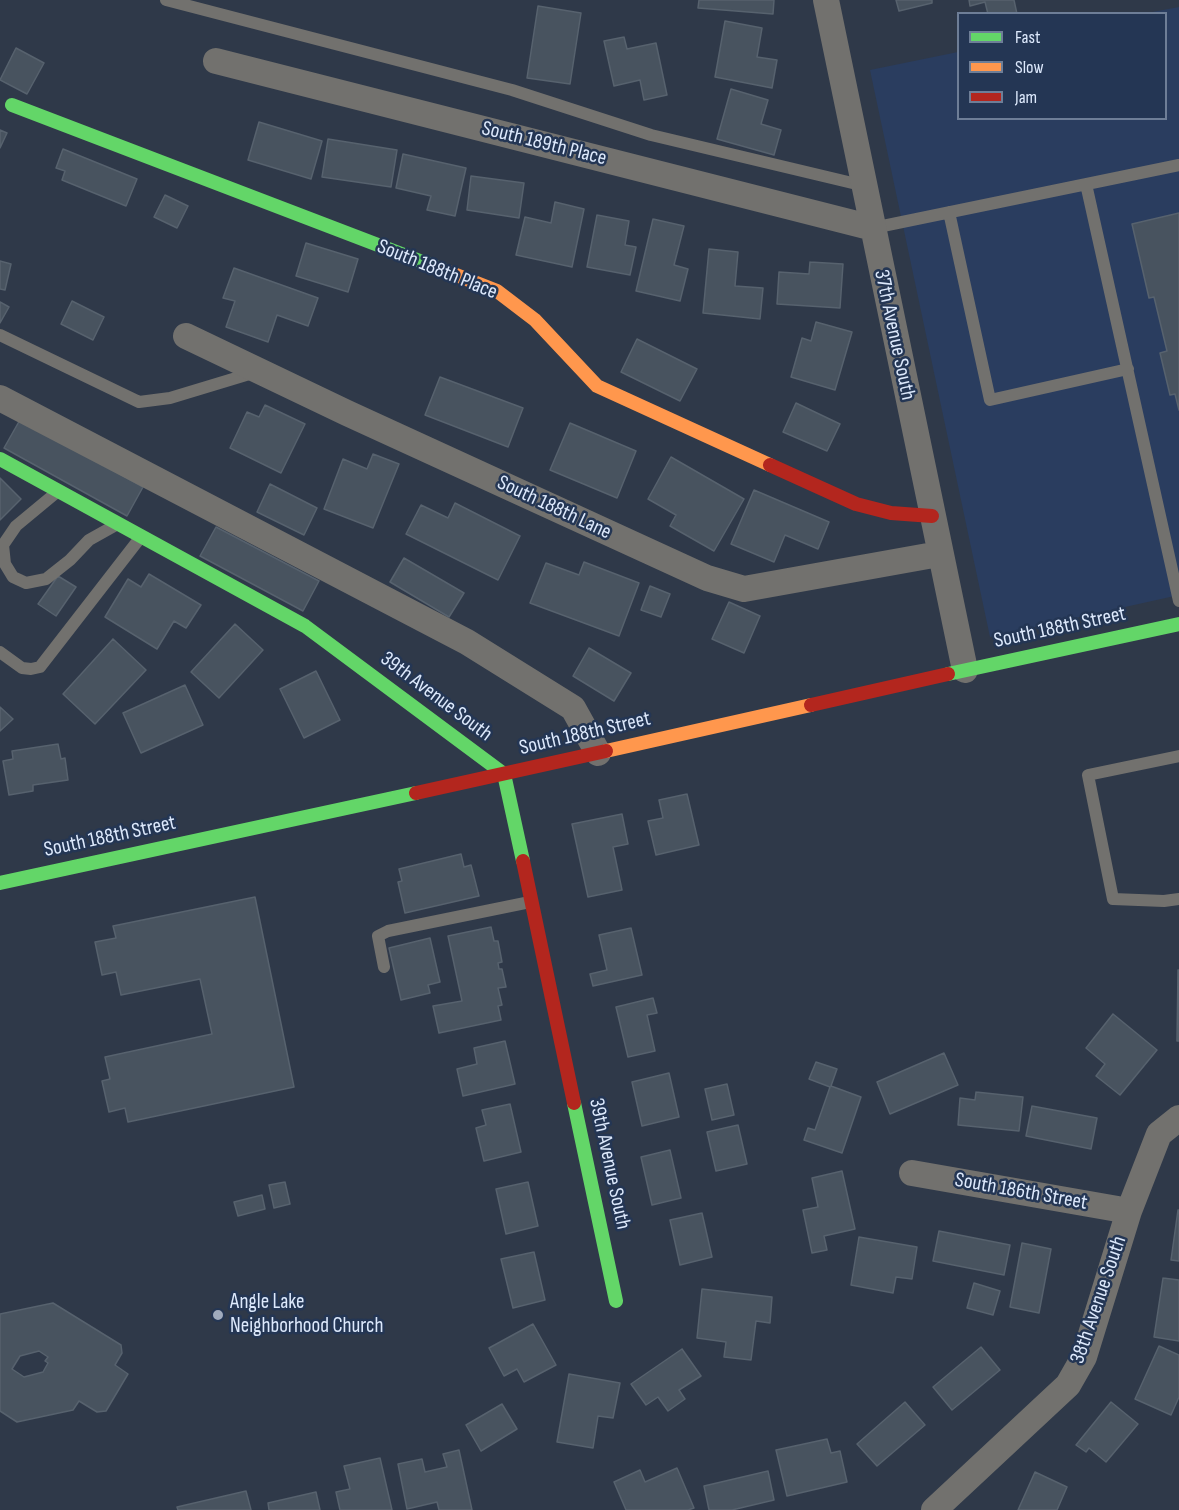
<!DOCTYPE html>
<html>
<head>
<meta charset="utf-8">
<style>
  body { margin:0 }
  #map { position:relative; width:1179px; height:1510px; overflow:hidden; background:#2f3949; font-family:"Sofia Sans Condensed",sans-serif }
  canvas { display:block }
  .legend { position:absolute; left:957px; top:12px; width:210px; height:108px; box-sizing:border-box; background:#243654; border:2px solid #6e7e97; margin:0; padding:8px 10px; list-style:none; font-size:18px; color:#dde9fc }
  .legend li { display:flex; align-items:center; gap:12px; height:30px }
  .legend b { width:30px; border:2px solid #6e7e97 }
</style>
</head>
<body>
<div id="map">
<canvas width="1179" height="1510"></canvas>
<ul class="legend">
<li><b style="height:8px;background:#63d668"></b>Fast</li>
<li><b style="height:8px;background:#ff974d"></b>Slow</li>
<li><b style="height:8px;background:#b3261e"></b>Jam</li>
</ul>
</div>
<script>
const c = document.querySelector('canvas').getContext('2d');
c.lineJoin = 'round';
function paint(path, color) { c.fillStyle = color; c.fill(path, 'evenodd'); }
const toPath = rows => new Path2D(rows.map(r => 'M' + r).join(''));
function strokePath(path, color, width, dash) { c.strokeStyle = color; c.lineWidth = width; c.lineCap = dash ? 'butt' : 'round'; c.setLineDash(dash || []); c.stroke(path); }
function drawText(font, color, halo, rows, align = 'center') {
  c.font = font + ' "Sofia Sans Condensed",sans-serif'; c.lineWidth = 5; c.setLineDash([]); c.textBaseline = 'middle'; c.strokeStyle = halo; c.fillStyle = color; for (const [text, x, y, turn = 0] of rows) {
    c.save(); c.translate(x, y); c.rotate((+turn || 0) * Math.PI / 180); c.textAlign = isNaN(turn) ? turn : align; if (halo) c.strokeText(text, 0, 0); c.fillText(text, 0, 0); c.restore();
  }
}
const built = toPath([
  [1179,7,1179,595,990,637,870,70,958,52,958,118,1166,118,1166,14,1147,13]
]);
const building = toPath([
  [699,0,774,0,773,14,698,8,699,0],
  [896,0,932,0,932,3,899,11,896,0],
  [969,0,1014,0,1017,14,988,14,985,2,970,6,969,0],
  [538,6,581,13,570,84,527,78,538,6],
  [725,21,762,28,757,57,777,60,772,88,715,77,725,21],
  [624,37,627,49,656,43,667,95,644,100,640,80,614,86,604,41,624,37],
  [16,48,44,63,27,94,0,80,16,48],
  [731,89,768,100,761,124,781,130,774,155,717,139,731,89],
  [259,122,322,141,311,179,248,160,259,122],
  [0,130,7,133,0,148,0,130],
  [328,139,397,150,391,187,322,177,328,139],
  [63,149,137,179,126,206,62,180,65,171,56,168,63,149],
  [403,154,466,168,455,216,427,210,431,196,396,188,403,154],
  [471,176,524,183,519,218,467,210,471,176],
  [165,195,188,206,177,228,154,217,165,195],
  [555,202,584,209,572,267,516,255,525,217,551,223,555,202],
  [1179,213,1179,410,1175,394,1170,395,1160,353,1167,351,1154,297,1149,298,1132,224,1179,213],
  [597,215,629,221,625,245,636,247,630,275,587,267,597,215],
  [653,219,684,226,674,265,688,269,680,301,636,291,653,219],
  [306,243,358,259,348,292,296,276,306,243],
  [709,249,738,252,735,286,763,288,760,319,703,313,709,249],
  [0,261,11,264,5,290,0,289,0,261],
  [810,262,843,264,840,308,777,304,779,272,809,274,810,262],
  [234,268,318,298,308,326,277,315,268,342,226,327,235,301,223,298,234,268],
  [72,301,104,317,93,340,61,324,72,301],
  [0,302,9,307,0,323,0,302],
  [816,322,852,332,835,390,791,377,802,338,811,341,816,322],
  [637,339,697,369,680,401,621,372,637,339],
  [440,377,523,408,508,447,425,415,440,377],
  [796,403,840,424,827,451,783,432,796,403],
  [265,405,305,424,281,473,230,448,247,412,259,417,265,405],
  [21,418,143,487,127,516,4,448,21,418],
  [570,423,636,451,617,498,550,470,570,423],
  [373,454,399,464,373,528,324,509,343,459,367,469,373,454],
  [671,457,744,499,714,551,670,526,676,515,648,499,671,457],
  [0,478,21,499,0,520,0,478],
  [270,484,317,508,304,535,257,512,270,484],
  [754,490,829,522,818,549,785,535,774,562,731,544,754,490],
  [455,503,520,536,498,580,406,534,421,505,448,518,455,503],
  [216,527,319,581,303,611,200,556,216,527],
  [404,558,464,593,449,617,390,582,404,558],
  [584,562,639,583,619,636,530,603,546,563,579,575,584,562],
  [149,574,201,605,186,628,174,621,157,649,105,617,128,579,141,587,149,574],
  [58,576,76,587,56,616,38,604,58,576],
  [650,586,670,594,661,617,641,610,650,586],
  [729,602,760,616,744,653,712,639,729,602],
  [235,624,263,650,219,698,191,672,235,624],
  [113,639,146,670,95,724,63,694,113,639],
  [589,648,631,673,614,701,573,676,589,648],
  [316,671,340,720,304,738,280,689,316,671],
  [185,685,203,725,141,753,123,713,185,685],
  [0,707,13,719,0,731,0,707],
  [58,744,61,759,65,758,68,780,33,785,33,791,9,795,3,761,13,759,12,751,58,744],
  [687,794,699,845,656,855,648,821,663,818,659,800,687,794],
  [622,814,628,844,613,847,622,890,588,897,572,824,622,814],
  [461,854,464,867,471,865,479,896,405,913,398,882,402,881,399,869,461,854],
  [255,897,294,1087,128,1122,125,1108,109,1112,102,1081,110,1079,105,1057,212,1034,200,979,121,995,116,972,102,975,95,942,116,938,113,926,255,897],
  [491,927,494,941,498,941,502,962,498,963,499,969,502,969,506,987,498,988,502,1005,498,1006,501,1020,439,1033,433,1006,462,1001,448,936,491,927],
  [631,928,642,975,593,986,590,974,607,970,599,935,631,928],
  [430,938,440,982,428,985,430,993,401,1000,389,948,430,938],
  [1178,970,1179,970,1179,1041,1177,1041,1178,970],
  [653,998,657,1013,647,1015,655,1051,628,1057,616,1007,653,998],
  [1113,1014,1157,1050,1120,1095,1096,1076,1105,1064,1086,1048,1113,1014],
  [505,1041,515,1084,463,1096,457,1069,477,1064,474,1048,505,1041],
  [944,1053,958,1085,890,1114,877,1082,944,1053],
  [816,1062,837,1069,831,1086,861,1097,842,1153,804,1140,808,1128,815,1130,830,1087,809,1079,816,1062],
  [669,1073,679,1117,642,1126,632,1082,669,1073],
  [727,1084,734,1115,712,1120,705,1089,727,1084],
  [976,1092,1023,1097,1019,1131,958,1125,960,1098,975,1100,976,1092],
  [510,1104,521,1152,484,1161,476,1128,486,1125,482,1110,510,1104],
  [1032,1106,1097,1118,1091,1149,1026,1136,1032,1106],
  [738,1125,747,1164,716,1171,707,1132,738,1125],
  [670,1150,681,1198,652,1205,641,1157,670,1150],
  [842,1171,855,1229,824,1236,827,1250,812,1253,803,1210,818,1207,812,1178,842,1171],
  [285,1182,290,1204,274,1208,269,1185,285,1182],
  [528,1182,538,1226,506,1234,496,1189,528,1182],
  [262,1195,265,1209,238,1216,234,1202,262,1195],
  [1178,1210,1179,1210,1179,1261,1171,1260,1178,1210],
  [702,1213,712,1257,680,1265,670,1220,702,1213],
  [939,1231,1010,1245,1004,1275,933,1261,939,1231],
  [859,1237,917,1247,912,1279,896,1277,893,1293,851,1285,859,1237],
  [1022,1243,1051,1249,1039,1313,1010,1307,1022,1243],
  [534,1252,545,1300,513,1308,501,1259,534,1252],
  [1163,1278,1179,1280,1179,1341,1154,1337,1163,1278],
  [974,1283,1000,1291,993,1315,967,1308,974,1283],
  [702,1289,772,1297,770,1323,756,1321,751,1360,724,1357,726,1342,697,1338,702,1289],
  [53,1303,121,1345,122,1353,115,1365,128,1374,106,1411,97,1412,79,1401,73,1410,17,1422,0,1411,0,1314,53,1303],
  [39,1351,48,1357,45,1361,48,1363,43,1372,24,1377,12,1369,20,1356,39,1351],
  [533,1324,556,1365,524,1382,517,1369,504,1376,489,1348,533,1324],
  [1159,1346,1179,1355,1179,1397,1171,1415,1135,1399,1159,1346],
  [981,1347,1000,1370,952,1410,933,1387,981,1347],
  [682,1349,701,1376,679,1390,685,1399,668,1411,658,1397,646,1405,631,1384,682,1349],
  [569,1374,620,1383,613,1418,598,1416,593,1448,557,1442,569,1374],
  [905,1402,925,1425,877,1466,857,1444,905,1402],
  [1111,1402,1138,1424,1106,1462,1089,1448,1086,1452,1076,1445,1111,1402],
  [502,1404,517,1429,481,1451,466,1425,502,1404],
  [827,1439,831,1453,840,1451,847,1482,787,1496,776,1450,827,1439],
  [459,1450,472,1510,439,1510,437,1502,407,1509,398,1464,422,1459,425,1472,447,1467,443,1454,459,1450],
  [380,1458,392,1510,340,1510,336,1492,350,1489,344,1466,380,1458],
  [677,1468,694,1508,688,1510,626,1510,614,1482,640,1470,645,1482,677,1468],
  [768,1471,774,1500,732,1510,709,1510,704,1486,768,1471],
  [1035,1472,1067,1487,1057,1510,1018,1510,1035,1472],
  [246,1491,251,1510,178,1510,177,1507,246,1491],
  [316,1492,320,1510,269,1510,268,1503,316,1492]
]);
const lane = toPath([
  [166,0,512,90,651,135,865,186],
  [1086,184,1179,601],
  [949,212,990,400,1128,369],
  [873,228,1179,165],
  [0,335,139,402,170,398,256,372],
  [57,492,16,526,3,545,5,564,13,577,26,583,46,579,70,560,89,540,114,526],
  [0,652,22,668,31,669,40,667,140,538],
  [1179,756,1088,775,1113,899,1164,901,1179,899],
  [384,967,378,936,388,931,530,902]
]);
const street = toPath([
  [826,0,965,670],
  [216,61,873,228],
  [186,336,347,413,707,578,744,589,939,554],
  [0,398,467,642,573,708,598,753],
  [912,1173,1129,1211],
  [934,1510,1068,1385,1084,1357,1129,1211,1159,1134,1179,1118]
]);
const fast = toPath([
  [12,105,446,271],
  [0,459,305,626,504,774,523,861],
  [948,674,1179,624],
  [0,883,416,793],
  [574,1103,616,1301]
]);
const slow = toPath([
  [446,271,497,291,535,320,597,386,770,465],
  [606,751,811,705]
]);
const jam = toPath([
  [770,465,856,504,891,513,932,516],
  [811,705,948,674],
  [416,793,606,751],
  [523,861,574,1103]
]);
const markers = [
  [218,1315,6,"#a0abbd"]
];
const streetNames = [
  ["South 189th Place",544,144,14],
  ["South 188th Place",437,270,22],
  ["37th Avenue South",894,335,78],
  ["South 188th Lane",554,508,25],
  ["South 188th Street",1060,628,-12],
  ["39th Avenue South",436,697,37],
  ["South 188th Street",585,734,-13],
  ["South 188th Street",110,837,-12],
  ["39th Avenue South",609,1164,78],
  ["South 186th Street",1021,1192,10],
  ["38th Avenue South",1099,1300,-71]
];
const poiNames = [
  ["Angle Lake",230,1303],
  ["Neighborhood Church",230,1327]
];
paint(built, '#2a3d5f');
paint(building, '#48535f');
strokePath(building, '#57626e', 1.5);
strokePath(lane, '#72716e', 12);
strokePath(street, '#72716e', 26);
strokePath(fast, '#63d668', 14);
strokePath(slow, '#ff974d', 14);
strokePath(jam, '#b3261e', 14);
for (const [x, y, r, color] of markers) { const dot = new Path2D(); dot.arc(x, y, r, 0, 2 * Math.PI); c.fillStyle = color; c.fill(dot); strokePath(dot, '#243654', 2); }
drawText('21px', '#dde9fc', '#243654', streetNames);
drawText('21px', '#dde9fc', '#243654', poiNames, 'left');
</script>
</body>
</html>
